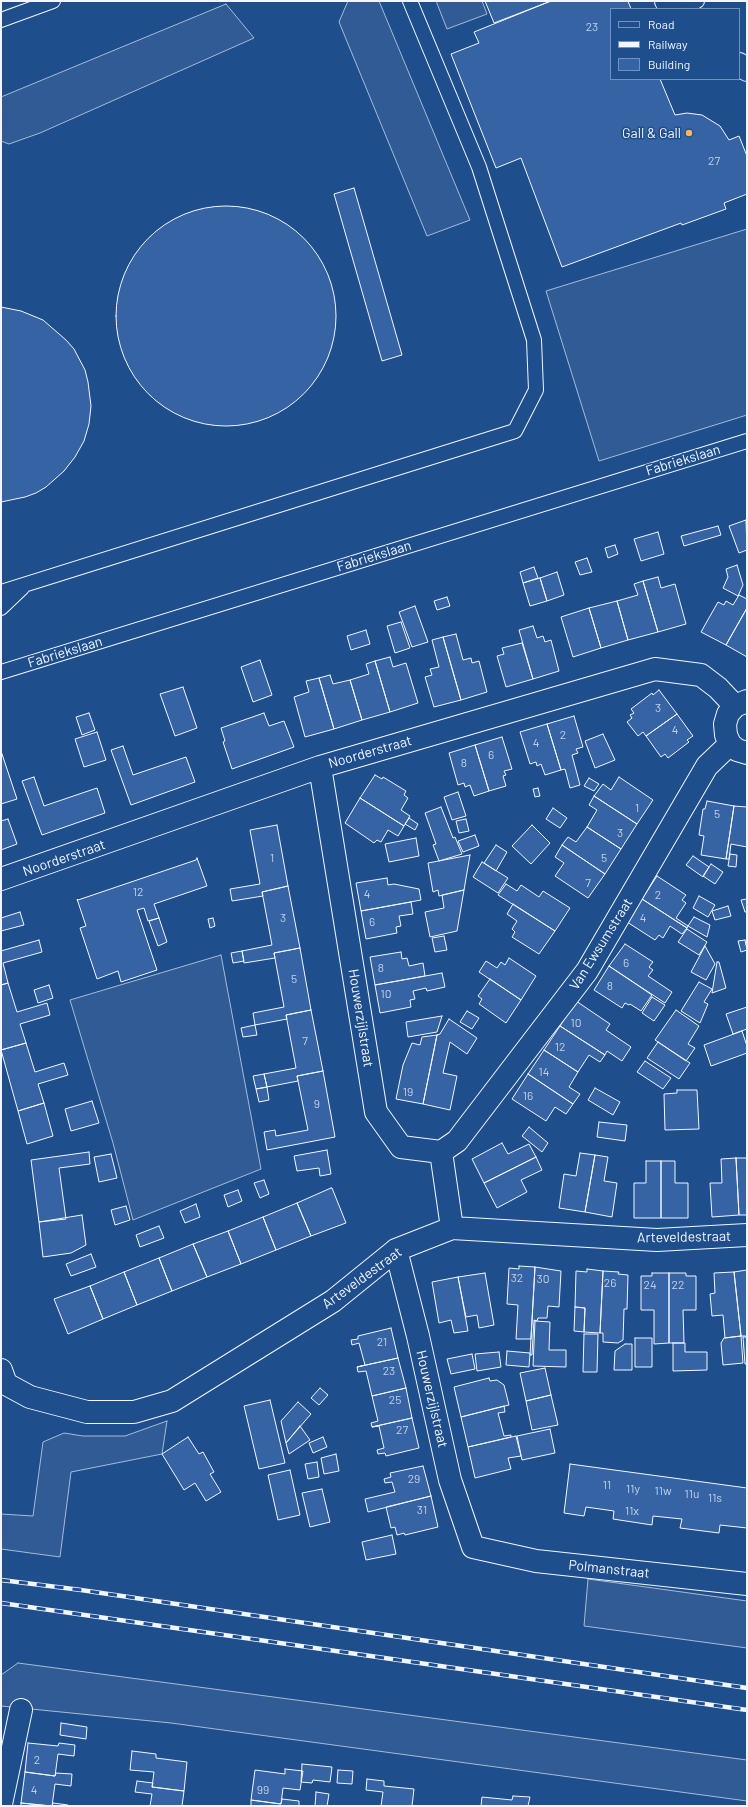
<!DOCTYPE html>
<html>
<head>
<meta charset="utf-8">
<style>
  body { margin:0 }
  #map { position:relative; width:748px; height:1807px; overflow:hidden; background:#1f4e8c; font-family:Barlow,sans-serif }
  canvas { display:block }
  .frame { position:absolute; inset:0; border:2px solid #f2f6ff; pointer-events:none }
  .legend { position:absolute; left:610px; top:8px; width:130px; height:72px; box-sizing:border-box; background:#1f4e8c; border:1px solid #7391ba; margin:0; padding:5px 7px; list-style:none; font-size:12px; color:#f2f6ff }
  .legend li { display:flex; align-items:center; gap:8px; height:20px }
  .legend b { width:20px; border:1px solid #7391ba }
</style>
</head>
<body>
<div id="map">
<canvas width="748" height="1807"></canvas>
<div class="frame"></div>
<ul class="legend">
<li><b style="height:5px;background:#1f4e8c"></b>Road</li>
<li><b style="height:5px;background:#f2f6ff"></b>Railway</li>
<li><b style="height:11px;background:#3563a3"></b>Building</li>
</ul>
</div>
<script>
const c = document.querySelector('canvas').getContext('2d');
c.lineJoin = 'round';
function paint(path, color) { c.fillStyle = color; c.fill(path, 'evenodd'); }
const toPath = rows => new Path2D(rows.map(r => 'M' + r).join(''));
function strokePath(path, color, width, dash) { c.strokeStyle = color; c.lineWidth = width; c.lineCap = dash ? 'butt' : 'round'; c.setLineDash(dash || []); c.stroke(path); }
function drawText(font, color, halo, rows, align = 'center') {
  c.font = font + ' Barlow,sans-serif'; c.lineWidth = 3; c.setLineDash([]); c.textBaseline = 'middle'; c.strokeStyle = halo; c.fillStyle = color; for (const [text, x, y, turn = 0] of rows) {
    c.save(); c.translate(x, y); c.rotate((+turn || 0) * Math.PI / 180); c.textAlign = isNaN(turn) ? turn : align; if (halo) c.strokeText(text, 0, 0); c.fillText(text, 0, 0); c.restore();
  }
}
const built = toPath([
  [348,1,379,1,470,220,427,236,339,22,348,1],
  [436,1,482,1,487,14,447,29,436,1],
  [226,4,254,38,40,133,9,144,1,141,1,97,226,4],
  [747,229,747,415,599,461,546,291,747,229],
  [221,955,261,1169,133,1220,113,1143,70,1000,221,955],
  [167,1421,162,1454,71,1472,60,1557,1,1549,1,1514,33,1516,43,1442,64,1433,83,1436,125,1436,167,1421],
  [588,1579,747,1601,747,1648,584,1626,588,1579],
  [18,1663,747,1760,747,1801,171,1723,1,1706,1,1675,18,1663]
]);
const building = toPath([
  [485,1,551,1,494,23,485,1],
  [551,1,628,1,631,9,611,9,611,79,660,79,675,115,687,113,702,115,720,126,729,140,739,136,747,156,747,194,724,203,726,209,682,225,681,223,562,267,521,158,496,168,451,54,479,43,474,32,551,1],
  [354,188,402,355,382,361,334,194,354,188],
  '116 316a110 110 0 1 1 220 0a110 110 0 1 1-220 0Z',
  [1,307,21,311,43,320,66,340,74,349,85,370,88,382,91,406,89,424,84,441,75,457,64,471,46,487,36,493,25,497,1,502,1,307],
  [746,520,747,550,739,553,729,526,746,520],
  [718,526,721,535,684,546,681,536,718,526],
  [658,532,664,554,641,561,634,539,658,532],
  [615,545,618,554,608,558,605,548,615,545],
  [587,558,592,572,580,575,575,562,587,558],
  [737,565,743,585,738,596,723,588,728,577,726,569,737,565],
  [534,567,538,578,523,583,520,572,534,567],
  [557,572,564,595,547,601,540,578,557,572],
  [658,577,661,588,675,584,686,624,658,632,643,581,658,577],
  [540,578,547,601,530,606,523,583,540,578],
  [643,581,658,632,628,640,617,601,638,595,634,584,643,581],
  [739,595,747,599,747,608,726,645,701,632,718,602,724,605,726,601,733,605,739,595],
  [447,597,450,606,437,610,434,601,447,597],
  [617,601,628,640,601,648,589,608,617,601],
  [415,606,428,642,412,647,399,612,415,606],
  [589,608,601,648,573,657,561,617,589,608],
  [747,608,747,657,726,645,747,608],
  [401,622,410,648,395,653,387,626,401,622],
  [533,626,537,638,543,636,545,642,551,640,559,671,533,679,519,630,533,626],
  [366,630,370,644,351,650,347,636,366,630],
  [456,634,463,660,471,658,472,663,479,661,487,692,461,700,443,637,456,634],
  [443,637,461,700,434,707,425,677,432,675,430,669,439,667,432,640,443,637],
  [522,643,533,679,506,687,497,656,504,654,502,648,522,643],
  [390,657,393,667,406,663,418,703,390,712,375,661,390,657],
  [260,660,272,695,253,702,241,667,260,660],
  [375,661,390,712,362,720,350,680,369,674,366,664,375,661],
  [330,675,333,684,350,680,362,720,334,729,319,678,330,675],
  [319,678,334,729,305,737,294,697,309,692,306,681,319,678],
  [183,687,197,728,175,736,160,694,183,687],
  [659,690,677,714,646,736,643,732,638,736,627,722,632,718,630,715,634,713,631,709,652,693,653,695,659,690],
  [89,713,95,730,82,735,76,717,89,713],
  [264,713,269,726,284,721,294,747,232,769,223,742,225,741,221,728,264,713],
  [677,714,693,736,687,740,689,742,668,758,665,754,661,757,646,736,677,714],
  [574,716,583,747,576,749,578,753,572,755,580,785,570,788,565,769,561,770,547,724,574,716],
  [547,724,561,770,545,775,541,764,537,766,536,762,530,764,520,732,547,724],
  [97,732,106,760,84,767,75,739,97,732],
  [603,734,615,760,595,768,585,741,603,734],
  [502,737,512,769,504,771,506,775,503,776,506,786,489,791,475,745,502,737],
  [475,745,489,791,474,796,470,785,465,787,464,783,458,785,449,753,475,745],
  [123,746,133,775,186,757,195,782,131,805,111,750,123,746],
  [1,751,17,799,1,804,1,751],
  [375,775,382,779,383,777,406,791,404,795,408,798,401,810,410,816,404,826,360,798,375,775],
  [34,777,44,806,97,788,105,813,42,835,22,781,34,777],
  [619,777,653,800,637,824,594,796,603,784,611,790,619,777],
  [589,778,599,784,594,791,584,786,589,778],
  [538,788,540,796,535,797,533,789,538,788],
  [458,792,466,816,452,820,444,797,458,792],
  [594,796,637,824,621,849,587,827,597,810,589,805,594,796],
  [360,798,404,826,398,836,388,830,381,842,377,840,374,843,345,823,360,798],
  [707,801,734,806,726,859,701,855,704,836,699,835,703,809,705,809,707,801],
  [734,806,747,807,747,847,731,844,729,859,726,859,734,806],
  [441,807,453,838,455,837,462,854,439,861,433,845,436,844,425,813,441,807],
  [553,808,567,818,560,828,546,819,553,808],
  [409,818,418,824,415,830,405,824,409,818],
  [8,819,17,844,1,850,1,821,8,819],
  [466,819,469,831,459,833,456,821,466,819],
  [277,825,288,886,262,892,263,896,232,901,230,889,260,884,250,830,277,825],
  [532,825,550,843,531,864,512,846,532,825],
  [587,827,621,849,605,874,562,845,568,837,576,842,587,827],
  [475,835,479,846,463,852,458,841,475,835],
  [416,838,419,856,389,862,385,844,416,838],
  [496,845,507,852,496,871,484,863,496,845],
  [562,845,605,874,588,898,555,876,564,863,555,857,562,845],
  [730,854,737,855,736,867,728,866,730,854],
  [470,855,464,890,439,896,438,890,433,892,428,863,470,855],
  [693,856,709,867,703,877,686,865,693,856],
  [197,858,207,886,154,904,159,918,148,921,144,908,137,910,157,970,121,982,118,971,97,979,80,928,86,926,77,899,78,900,196,860,197,858],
  [482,862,508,878,498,893,473,877,482,862],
  [711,864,723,872,715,884,703,876,711,864],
  [657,876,686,895,682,900,686,903,676,918,688,926,687,928,642,899,657,876],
  [387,878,388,885,394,884,419,889,421,900,361,911,356,883,387,878],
  [506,884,517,891,521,885,539,897,543,891,570,908,555,931,498,895,506,884],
  [288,886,300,948,274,953,275,958,244,963,242,951,272,945,262,892,288,886],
  [464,890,457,931,430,937,425,912,444,908,442,895,464,890],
  [699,896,715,905,708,917,693,908,699,896],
  [642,899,687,928,682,934,670,926,663,938,659,935,655,940,627,922,642,899],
  [747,899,747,912,745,912,741,900,747,899],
  [411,902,413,914,399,916,401,926,396,927,397,933,366,939,361,911,411,902],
  [513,904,555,931,539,954,512,937,515,932,512,929,517,921,507,914,513,904],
  [728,906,731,916,715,920,712,911,728,906],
  [20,912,24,925,1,931,1,918,20,912],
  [694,917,710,925,707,937,688,926,694,917],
  [159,918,167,942,158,946,149,921,159,918],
  [213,918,215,926,210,928,208,919,213,918],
  [687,929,707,942,699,955,678,942,687,929],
  [444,936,447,950,435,952,432,938,444,936],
  [39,940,42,952,3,963,8,983,1,985,1,951,39,940],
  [745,940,747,950,741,952,738,941,745,940],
  [625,944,653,962,649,967,653,970,648,976,672,992,665,1003,609,966,625,944],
  [705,946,715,964,706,980,691,972,705,946],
  [300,948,311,1010,286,1015,287,1019,255,1025,253,1013,284,1007,274,953,300,948],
  [242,951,244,961,233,963,231,953,242,951],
  [401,952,402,959,407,958,409,966,423,963,425,976,375,985,370,957,401,952],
  [509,958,536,976,521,1000,479,972,486,961,497,968,501,962,505,965,509,958],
  [717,962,719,962,726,988,712,993,717,962],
  [609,966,652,995,641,1011,630,1004,629,1005,625,1003,622,1008,594,990,609,966],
  [442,973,445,987,427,991,426,988,413,991,415,999,410,1000,411,1007,380,1013,375,985,442,973],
  [490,979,521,1000,506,1023,479,1004,482,999,478,996,490,979],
  [699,982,712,989,704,1002,708,1004,700,1023,681,1011,699,982],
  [8,983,17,1012,47,1003,50,1015,20,1024,26,1043,1,1050,1,985,8,983],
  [49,985,53,998,38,1003,34,990,49,985],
  [652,997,665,1005,654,1021,642,1013,652,997],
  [576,1001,610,1024,606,1030,631,1047,622,1061,607,1051,605,1055,560,1026,576,1001],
  [747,1007,747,1029,733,1034,726,1014,747,1007],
  [311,1010,323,1071,297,1076,298,1081,267,1087,264,1074,296,1068,286,1015,311,1010],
  [676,1010,699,1026,688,1044,695,1048,686,1061,655,1040,676,1010],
  [467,1011,479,1018,472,1029,460,1022,467,1011],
  [442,1016,437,1032,408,1037,406,1022,442,1016],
  [449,1019,477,1038,467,1054,450,1042,443,1073,457,1076,450,1110,423,1104,437,1035,440,1034,449,1019],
  [255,1025,257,1035,243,1037,241,1028,255,1025],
  [560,1026,605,1055,600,1062,589,1055,578,1072,544,1050,560,1026],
  [742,1031,747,1046,747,1053,711,1066,704,1045,742,1031],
  [437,1035,423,1104,396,1099,403,1065,412,1043,420,1045,422,1037,437,1035],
  [658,1042,690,1063,679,1079,647,1058,658,1042],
  [26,1043,35,1072,64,1063,68,1075,38,1084,44,1103,18,1111,1,1050,26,1043],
  [544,1050,578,1072,569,1087,580,1094,573,1104,528,1074,544,1050],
  [645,1061,671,1078,663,1089,637,1072,645,1061],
  [323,1071,335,1137,267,1150,264,1132,275,1130,276,1136,308,1130,297,1076,323,1071],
  [264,1074,267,1087,256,1089,253,1076,264,1074],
  [528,1074,573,1104,566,1114,555,1107,546,1121,512,1099,528,1074],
  [267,1087,269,1100,259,1102,256,1089,267,1087],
  [595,1088,620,1102,613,1115,588,1100,595,1088],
  [677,1090,697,1090,699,1129,665,1130,664,1094,677,1093,677,1090],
  [92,1101,99,1123,71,1131,65,1109,92,1101],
  [44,1103,53,1136,27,1144,18,1111,44,1103],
  [599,1122,627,1125,625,1141,597,1137,599,1122],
  [529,1127,548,1143,542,1152,522,1136,529,1127],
  [502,1143,508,1154,529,1144,536,1157,484,1183,472,1159,502,1143],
  [327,1150,331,1174,320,1176,319,1168,297,1171,294,1156,327,1150],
  [89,1152,90,1164,59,1168,66,1219,39,1222,31,1160,89,1152],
  [580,1153,595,1155,585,1212,559,1208,564,1174,576,1176,580,1153],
  [111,1154,117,1178,99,1182,94,1157,111,1154],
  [595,1155,608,1157,604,1181,617,1183,612,1217,585,1212,595,1155],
  [536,1157,542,1170,521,1180,527,1192,497,1208,484,1183,536,1157],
  [736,1158,747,1158,747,1215,739,1215,736,1158],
  [736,1158,739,1215,712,1217,710,1183,722,1183,721,1159,736,1158],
  [646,1161,661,1161,661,1218,634,1218,634,1183,646,1183,646,1161],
  [661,1161,675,1161,675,1183,688,1183,688,1218,661,1218,661,1161],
  [264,1180,269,1194,260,1198,254,1183,264,1180],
  [331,1188,332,1188,346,1223,311,1236,297,1203,331,1188],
  [238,1190,242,1201,228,1207,224,1195,238,1190],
  [297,1203,311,1236,276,1250,263,1217,297,1203],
  [196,1204,200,1217,185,1223,180,1211,196,1204],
  [126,1206,130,1220,115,1225,111,1210,126,1206],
  [82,1215,86,1245,71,1253,43,1257,39,1222,82,1215],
  [263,1217,276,1250,241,1264,228,1231,263,1217],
  [159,1226,164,1238,140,1247,136,1235,159,1226],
  [228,1231,241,1264,207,1277,193,1244,228,1231],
  [193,1244,207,1277,172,1291,159,1258,193,1244],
  [91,1254,96,1267,71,1276,66,1264,91,1254],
  [159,1258,172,1291,137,1305,124,1272,159,1258],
  [519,1266,535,1267,531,1339,516,1339,518,1305,507,1304,509,1268,519,1269,519,1266],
  [535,1267,561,1271,559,1307,548,1306,547,1318,538,1318,537,1321,534,1320,532,1355,530,1355,535,1267],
  [587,1269,603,1271,600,1333,584,1332,585,1308,575,1307,576,1271,587,1272,587,1269],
  [747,1270,747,1336,741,1336,734,1272,747,1270],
  [603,1271,619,1272,618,1274,628,1275,627,1309,624,1309,623,1340,618,1343,603,1342,603,1333,600,1333,603,1271],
  [124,1272,137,1305,103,1319,90,1286,124,1272],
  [734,1272,741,1336,725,1338,723,1315,712,1316,710,1294,715,1293,714,1273,734,1272],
  [485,1273,494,1325,479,1328,477,1315,466,1317,458,1277,485,1273],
  [652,1273,669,1273,669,1343,654,1344,654,1310,641,1310,641,1276,652,1276,652,1273],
  [669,1273,686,1273,686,1276,696,1276,696,1310,683,1310,684,1343,669,1343,669,1273],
  [458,1277,468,1331,454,1333,451,1320,439,1323,432,1282,458,1277],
  [90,1286,103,1319,68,1334,54,1299,90,1286],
  [575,1307,585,1308,584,1332,574,1331,575,1307],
  [535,1321,550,1322,549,1350,566,1350,566,1367,533,1366,535,1321],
  [391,1328,398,1358,357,1367,365,1365,359,1343,352,1345,351,1340,358,1339,358,1336,391,1328],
  [584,1334,598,1334,597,1372,583,1372,584,1334],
  [741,1336,743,1363,723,1365,721,1343,724,1338,741,1336],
  [743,1337,747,1337,747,1364,745,1364,743,1337],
  [635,1338,652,1338,652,1367,635,1367,635,1338],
  [673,1343,685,1343,685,1352,707,1352,707,1370,673,1371,673,1343],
  [625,1344,632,1344,632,1370,614,1370,615,1351,625,1344],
  [507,1351,530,1353,529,1367,506,1365,507,1351],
  [499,1352,501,1367,477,1371,475,1354,499,1352],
  [472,1354,475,1369,451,1374,447,1359,472,1354],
  [398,1358,406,1388,372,1396,366,1371,358,1372,357,1367,398,1358],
  [545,1368,551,1395,526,1401,520,1373,545,1368],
  [489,1378,490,1381,497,1380,504,1385,509,1405,461,1417,454,1387,489,1378],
  [320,1388,328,1395,319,1405,311,1398,320,1388],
  [406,1388,412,1418,372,1427,371,1423,378,1421,372,1396,406,1388],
  [551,1395,558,1425,532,1430,526,1401,551,1395],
  [270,1400,285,1463,259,1469,244,1406,270,1400],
  [298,1402,311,1414,286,1443,281,1421,298,1402],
  [504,1406,505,1412,498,1413,504,1436,511,1435,511,1437,468,1447,461,1417,504,1406],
  [412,1418,419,1448,386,1456,385,1453,378,1454,377,1450,384,1448,379,1426,372,1427,412,1418],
  [300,1426,310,1440,289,1454,286,1443,300,1426],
  [550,1429,555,1453,522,1460,517,1436,550,1429],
  [516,1436,521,1456,508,1458,511,1469,475,1478,468,1447,516,1436],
  [188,1437,199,1454,203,1452,214,1472,210,1474,221,1492,206,1501,195,1483,184,1490,162,1454,188,1437],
  [323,1437,327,1447,313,1453,309,1443,323,1437],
  [336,1454,339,1471,324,1474,321,1458,336,1454],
  [317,1462,319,1477,308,1479,305,1464,317,1462],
  [570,1464,747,1488,747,1528,720,1525,719,1533,680,1528,682,1519,653,1516,652,1525,613,1519,614,1511,586,1507,584,1516,564,1513,570,1464],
  [423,1466,431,1496,368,1512,365,1499,395,1492,392,1482,385,1483,384,1479,391,1477,390,1473,423,1466],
  [290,1470,300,1515,278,1520,268,1475,290,1470],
  [322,1489,330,1522,310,1527,302,1493,322,1489],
  [431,1496,438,1527,405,1535,404,1533,397,1535,395,1527,391,1528,386,1507,431,1496],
  [392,1535,396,1554,366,1560,362,1542,392,1535],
  [61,1723,87,1727,86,1739,60,1735,61,1723],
  [28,1743,58,1746,59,1743,75,1745,74,1756,58,1754,55,1776,25,1772,28,1743],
  [132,1751,156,1754,156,1758,187,1762,184,1791,152,1787,154,1772,130,1770,132,1751],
  [302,1764,332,1767,330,1782,313,1780,312,1783,301,1782,302,1764],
  [285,1769,303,1771,300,1790,283,1788,281,1804,251,1800,255,1770,285,1774,285,1769],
  [338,1770,353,1771,352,1784,337,1783,338,1770],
  [25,1772,55,1776,56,1773,72,1774,71,1786,55,1784,52,1806,21,1803,25,1772],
  [367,1779,384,1781,384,1786,414,1789,412,1806,381,1806,383,1792,366,1790,367,1779],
  [137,1781,153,1783,152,1787,184,1791,182,1806,150,1806,152,1794,135,1792,137,1781],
  [316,1792,329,1794,327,1806,315,1806,316,1792],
  [513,1796,530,1797,528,1806,481,1806,482,1797,512,1800,513,1796],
  [282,1799,299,1801,299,1806,251,1806,251,1800,281,1804,282,1799],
  [21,1803,50,1806,21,1806,21,1803],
  [53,1803,68,1805,68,1806,52,1806,53,1803]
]);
const service = toPath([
  [673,9,697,1],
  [1,20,53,1],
  [1,592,515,431,536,390,534,340,479,167,410,1],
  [1,608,22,588],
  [1,672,747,441]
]);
const minor = toPath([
  [747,701,735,706,728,714,725,724,726,735,730,744,737,750,747,753],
  [320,767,376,1112,401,1147,441,1152],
  [1,879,320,767,655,669,701,675,718,688,735,706],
  [441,1152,457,1141,587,971,707,766,730,744],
  [441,1152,452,1228],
  [396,1250,418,1336,450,1480,473,1547,536,1561,747,1584],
  [1,1370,6,1384,30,1397,87,1412,134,1412,172,1401,333,1301,396,1250,452,1228,657,1240,747,1235],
  [1,1804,21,1710]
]);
const tertiary = toPath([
  [666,1,670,9],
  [739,64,747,70]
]);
const rail = toPath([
  [1,1580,81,1590,747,1688],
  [1,1603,747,1710]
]);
const markers = [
  [689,133,4,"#ffb74d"]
];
const numberNames = [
  ["23",592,27],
  ["27",714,161],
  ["3",658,708],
  ["4",675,730],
  ["2",563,735],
  ["4",536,743],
  ["6",491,755],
  ["8",464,763],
  ["1",637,808],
  ["5",717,814],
  ["3",620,833],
  ["1",272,858],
  ["5",604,858],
  ["7",588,883],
  ["12",138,892],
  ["4",367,894],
  ["2",658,895],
  ["3",283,918],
  ["4",643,918],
  ["6",372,922],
  ["6",626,963],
  ["8",381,968],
  ["5",294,979],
  ["8",610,986],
  ["10",386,994],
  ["10",576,1023],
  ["7",305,1041],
  ["12",560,1047],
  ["14",544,1072],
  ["19",408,1092],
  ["16",528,1096],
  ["9",317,1104],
  ["32",517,1278],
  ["30",543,1279],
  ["26",610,1283],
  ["24",650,1285],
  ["22",678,1285],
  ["21",382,1342],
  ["23",389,1371],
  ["25",395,1400],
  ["27",402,1430],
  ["29",414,1479],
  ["11",607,1485],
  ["11y",633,1489],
  ["11w",663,1491],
  ["11u",692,1494],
  ["11s",715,1498],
  ["31",422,1510],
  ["11x",632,1511],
  ["2",37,1760],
  ["4",34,1790],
  ["99",263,1790]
];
const poiNames = [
  ["Gall & Gall",681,133]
];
const streetNames = [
  ["Fabriekslaan",683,460,-17],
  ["Fabriekslaan",374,556,-17],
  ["Fabriekslaan",65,652,-17],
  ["Noorderstraat",370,752,-16],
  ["Noorderstraat",64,858,-19],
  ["Van Ewsumstraat",601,944,-58],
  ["Houwerzijlstraat",361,1018,81],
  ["Arteveldestraat",684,1237,-1],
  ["Arteveldestraat",362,1278,-36],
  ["Houwerzijlstraat",432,1399,77],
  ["Polmanstraat",609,1569,6]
];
paint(built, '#305b95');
strokePath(built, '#a8bbd7', 1);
paint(building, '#3563a3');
strokePath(building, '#f2f6ff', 1);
strokePath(service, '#f2f6ff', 16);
strokePath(minor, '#f2f6ff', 24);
strokePath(tertiary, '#f2f6ff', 24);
strokePath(service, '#1f4e8c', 14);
strokePath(minor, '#1f4e8c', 22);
strokePath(tertiary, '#1f4e8c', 22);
strokePath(rail, '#f2f6ff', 4.5);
strokePath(rail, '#1f4e8c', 3, [9]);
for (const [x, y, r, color] of markers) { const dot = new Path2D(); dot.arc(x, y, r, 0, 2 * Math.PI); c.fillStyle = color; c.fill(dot); strokePath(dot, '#1f4e8c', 1.5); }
drawText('12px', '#c3d1e8', null, numberNames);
drawText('14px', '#f2f6ff', '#1f4e8c', poiNames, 'right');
drawText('14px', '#f2f6ff', '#1f4e8c', streetNames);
</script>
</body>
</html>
